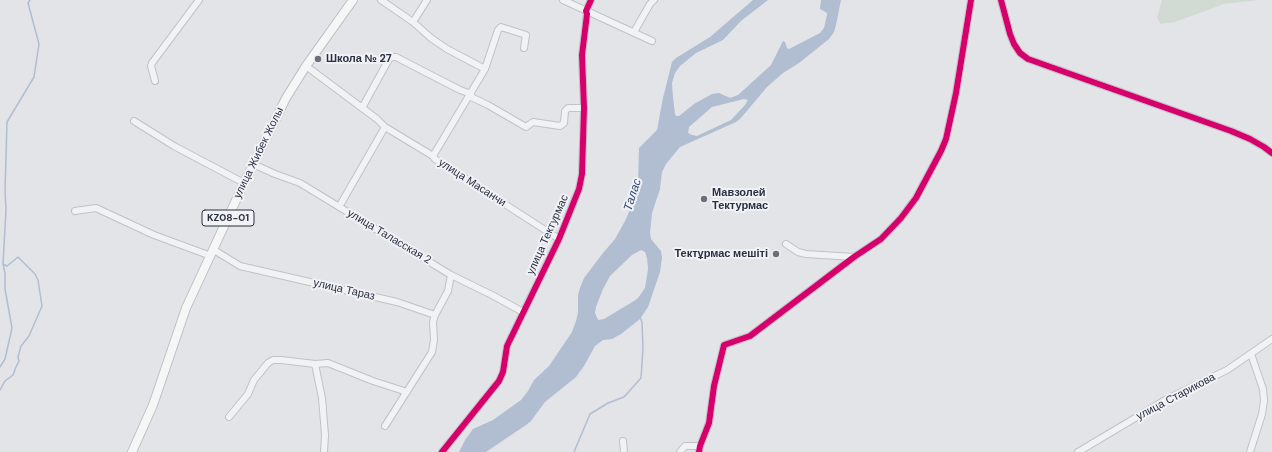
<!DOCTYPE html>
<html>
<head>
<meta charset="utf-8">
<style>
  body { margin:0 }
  canvas { display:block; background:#e2e4e7 }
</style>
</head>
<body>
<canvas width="1272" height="452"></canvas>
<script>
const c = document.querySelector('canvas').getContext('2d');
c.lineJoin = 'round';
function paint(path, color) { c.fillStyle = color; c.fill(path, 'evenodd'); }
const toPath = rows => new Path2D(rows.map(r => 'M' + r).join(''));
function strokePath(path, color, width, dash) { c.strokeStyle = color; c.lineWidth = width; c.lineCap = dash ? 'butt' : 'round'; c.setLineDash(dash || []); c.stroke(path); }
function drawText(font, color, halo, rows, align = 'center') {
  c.font = font + ' "DM Sans",sans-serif'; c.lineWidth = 4; c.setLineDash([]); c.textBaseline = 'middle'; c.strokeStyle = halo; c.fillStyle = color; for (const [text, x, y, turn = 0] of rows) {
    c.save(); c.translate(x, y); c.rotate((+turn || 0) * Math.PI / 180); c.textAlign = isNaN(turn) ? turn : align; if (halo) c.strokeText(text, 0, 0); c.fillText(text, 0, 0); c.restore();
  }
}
const green = toPath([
  [1162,0,1259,0,1224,4,1175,22,1161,24,1157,18]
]);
const water = toPath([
  [753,0,768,0,741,21,723,40,696,53,680,66,675,73,672,83,673,97,675,114,676,116,679,116,694,104,712,94,719,93,730,98,738,95,771,65,783,41,785,42,787,48,789,49,820,33,824,28,827,15,827,13,820,9,821,0,841,0,836,25,834,32,829,39,799,63,783,73,767,87,741,118,736,122,680,147,666,164,662,172,660,189,652,213,650,233,651,239,661,251,662,258,660,272,648,307,640,319,621,334,612,339,603,340,595,346,584,366,576,377,545,402,531,421,526,425,486,452,459,452,465,440,473,429,493,420,521,400,528,391,534,380,549,366,572,332,576,321,578,313,578,295,580,288,584,278,603,253,615,239,625,221,636,196,638,185,639,148,657,130,663,98,672,62,676,58,710,37],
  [744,99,748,100,745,105,731,120,697,136,692,135,688,133,689,127,712,107],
  [641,250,645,252,647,258,648,269,645,288,638,298,634,301,604,319,598,320,595,313,596,307,603,289,610,276,632,255]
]);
const stream = toPath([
  [0,367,5,359,12,328,5,289,5,273,3,264,6,209,5,191,7,122,34,77,39,44,28,3,30,0],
  [0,390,5,381,13,375,16,367,19,361,18,357,21,346,29,336,42,306,38,280,35,274,18,257,7,266,3,264],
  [574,452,590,414,608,403,624,397,641,378,643,348,642,322,640,317]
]);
const minor = toPath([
  [381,0,413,22,431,38,447,49,485,69],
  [563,0,652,41],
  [1001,0,1010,34,1014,44,1020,53,1028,59,1231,131,1250,139,1264,147,1272,153],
  [413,22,427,0],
  [634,32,650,4,654,0],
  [306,66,377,119,385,127,433,156,435,159,559,239],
  [155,81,151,66,152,63,199,0],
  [469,96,488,105,526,127,533,122,560,126,564,123,565,111,568,108,584,108],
  [362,108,389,59,392,57,396,57,460,90,471,94],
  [134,121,174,146,244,183],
  [433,156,485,69,498,30,501,27,526,35,524,48],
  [253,164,275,174,300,183,451,275,492,295,523,312],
  [339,207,385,127],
  [75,211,96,208,154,235,211,256],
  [786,244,798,252,806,254,854,257],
  [214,250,240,266,397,302,435,315,448,291,451,275],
  [229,417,248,394,254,380,268,363,273,360,281,360,315,364],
  [385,426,432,352,434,340,433,322,435,315],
  [623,441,624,452],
  [324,452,325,435,322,398,315,364,328,363,373,381,407,392],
  [442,452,499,381,503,372,507,346,559,239,579,189,582,174,584,108,582,55,587,14,586,11,591,0],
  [680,452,685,446,700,446],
  [699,452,700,446,709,423,714,386,724,345,750,336,854,257,881,239,901,218,916,198,941,151,946,139,956,93,971,0],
  [1078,452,1167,399,1227,370,1272,339],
  [1250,452,1262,414,1264,401,1263,389,1251,354]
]);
const major = toPath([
  [132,452,153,405,186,308,244,183,286,98,306,66,353,0]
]);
const cycleway = toPath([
  [1001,0,1010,34,1014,44,1020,53,1028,59,1231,131,1250,139,1264,147,1272,153],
  [442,452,499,381,503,372,507,346,559,239,579,189,582,174,584,108,582,55,587,14,586,11,591,0],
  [699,452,700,446,709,423,714,386,724,345,750,336,854,257,881,239,901,218,916,198,941,151,946,139,956,93,971,0]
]);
const markers = [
  [318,59,4,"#6a6f7a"],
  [704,199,4,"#6a6f7a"],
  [776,254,4,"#6a6f7a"]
];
const shields = [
  [228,218,52]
];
const shieldNames = [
  ["KZ08-01",228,218]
];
const poiNames = [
  ["Школа № 27",326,59],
  ["Мавзолей",712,193],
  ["Тектурмас",712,206],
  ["Тектұрмас мешіті",768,254,"right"]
];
const streetNames = [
  ["улица Жибек Жолы",259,153,-64],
  ["улица Масанчи",472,183,33],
  ["улица Тектурмас",548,235,-66],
  ["улица Таласская 2",389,237,31],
  ["улица Тараз",344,290,13],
  ["улица Старикова",1176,397,-28]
];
const waterNames = [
  ["Талас",633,195,-72]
];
paint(green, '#d2dbd3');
paint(water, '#b1bed1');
strokePath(stream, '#b1bed1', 1.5);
strokePath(minor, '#c0c2c5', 8);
strokePath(major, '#bec1c5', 10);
strokePath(minor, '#f1f2f4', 6);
strokePath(major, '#f6f6f6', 8);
strokePath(cycleway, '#d6006c', 6);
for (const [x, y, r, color] of markers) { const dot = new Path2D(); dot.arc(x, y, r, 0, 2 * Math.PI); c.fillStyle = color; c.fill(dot); strokePath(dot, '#f0f2f6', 1.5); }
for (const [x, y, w] of shields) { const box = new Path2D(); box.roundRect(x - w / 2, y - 8, w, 16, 3); c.fillStyle = '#f0f2f6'; c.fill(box); strokePath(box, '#293040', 1); }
drawText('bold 10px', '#293040', null, shieldNames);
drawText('bold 11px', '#293040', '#f0f2f6', poiNames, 'left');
drawText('11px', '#293040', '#f0f2f6', streetNames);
drawText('italic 12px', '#344b73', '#f0f2f6', waterNames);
</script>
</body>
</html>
